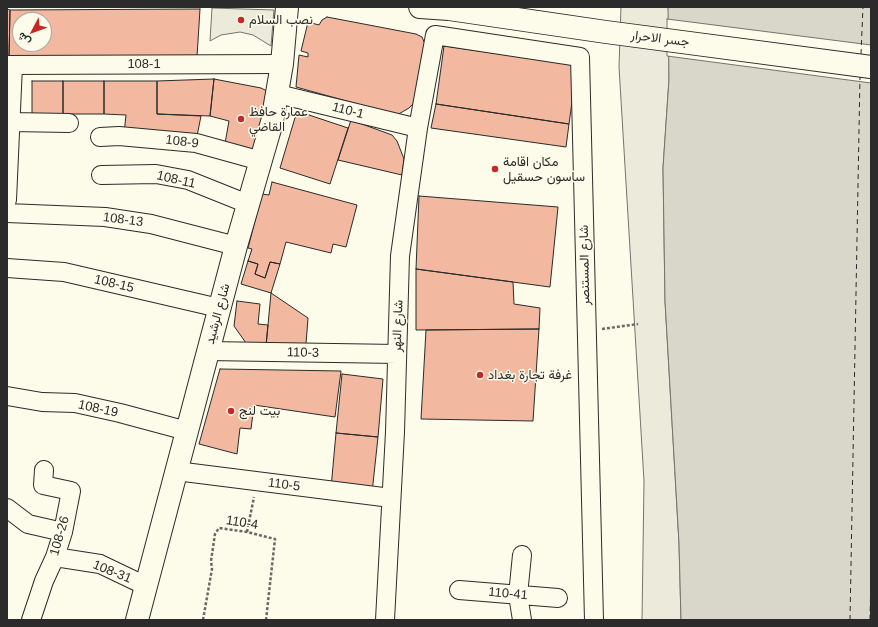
<!DOCTYPE html>
<html>
<head>
<meta charset="utf-8">
<style>
  body { margin:0 }
  #map { position:relative; width:878px; height:627px; overflow:hidden; background:#fdfbea; font-family:Helvetica,Vazirmatn,sans-serif }
  canvas { display:block }
  .frame { position:absolute; inset:0; border:8px solid #2b2b2b; pointer-events:none }
  .north { position:absolute; left:12px; top:12px; width:40px; height:40px; box-sizing:border-box; background:#fdfbea; border:1px solid #a9a89e; border-radius:50%; rotate:229deg; font-size:11px; font-weight:700; line-height:16px; text-align:center; color:#2b2b2b }
  .north::after { content:''; display:block; margin:auto; width:14px; height:18px; background:#c62828; clip-path:polygon(50% 0,100% 100%,50% 72%,0 100%) }
</style>
</head>
<body>
<div id="map">
<canvas width="878" height="627"></canvas>
<div class="frame"></div>
<div class="north">ش</div>
</div>
<script>
const c = document.querySelector('canvas').getContext('2d');
c.lineJoin = 'round';
function paint(path, color) { c.fillStyle = color; c.fill(path, 'evenodd'); }
const toPath = rows => new Path2D(rows.map(r => 'M' + r).join(''));
function strokePath(path, color, width, dash) { c.strokeStyle = color; c.lineWidth = width; c.lineCap = dash ? 'butt' : 'round'; c.setLineDash(dash || []); c.stroke(path); }
function drawText(font, color, halo, rows, align = 'center') {
  c.font = font + ' Helvetica,Vazirmatn,sans-serif'; c.lineWidth = 3; c.setLineDash([]); c.textBaseline = 'middle'; c.strokeStyle = halo; c.fillStyle = color; for (const [text, x, y, turn = 0] of rows) {
    c.save(); c.translate(x, y); c.rotate((+turn || 0) * Math.PI / 180); c.textAlign = isNaN(turn) ? turn : align; if (halo) c.strokeText(text, 0, 0); c.fillText(text, 0, 0); c.restore();
  }
}
const green = toPath([
  [621,7,668,7,669,15,669,79,663,168,665,301,679,543,681,620,642,620,644,481,619,67,621,7],
  [212,8,274,10,271,46,253,35,240,32,221,35,210,41,212,8]
]);
const water = toPath([
  [668,7,871,7,871,620,681,620,679,543,665,301,663,168,669,79,668,7]
]);
const pier = toPath([
  [667,19,871,45,871,83,667,56,667,19]
]);
const ferry = toPath([
  [861,54,863,7],
  [850,620,860,76],
  [870,620,871,571]
]);
const building = toPath([
  [7,9,10,10,9,57,7,57,7,9],
  [200,9,197,57,9,57,10,10,200,9],
  [20,20,44,20,44,44,20,44,20,20],
  [327,17,416,34,422,37,425,44,414,103,409,108,397,115,296,87,299,55,308,57,308,53,301,51,308,22,319,25,322,20,327,17],
  [444,46,577,65,569,124,436,104,444,46],
  [214,79,261,88,267,91,269,98,253,156,224,149,229,121,210,116,214,79],
  [214,79,210,116,157,114,157,81,214,79],
  [32,81,63,81,63,114,32,114,32,81],
  [63,81,104,81,104,114,63,114,63,81],
  [104,81,157,81,157,114,201,116,196,141,124,134,126,115,104,114,104,81],
  [436,104,569,124,566,147,431,128,436,104],
  [297,111,348,128,330,184,280,168,297,111],
  [351,120,392,135,397,141,404,159,402,175,338,160,351,120],
  [272,182,357,205,346,247,333,244,331,253,286,242,280,264,270,262,265,278,255,274,258,264,248,261,252,249,248,248,262,194,269,195,272,182],
  [419,196,558,207,550,287,416,269,419,196],
  [248,261,258,264,255,274,265,278,270,262,280,264,271,293,241,284,248,261],
  [416,269,513,282,514,304,540,308,539,329,416,330,416,269],
  [271,293,308,318,306,344,266,346,271,293],
  [237,301,260,304,258,324,268,325,266,346,246,343,234,326,237,301],
  [539,329,533,421,421,419,426,330,539,329],
  [220,369,341,371,335,417,254,405,251,429,240,428,237,454,199,444,220,369],
  [342,374,383,379,378,437,336,433,342,374],
  [336,433,378,437,372,493,331,488,336,433]
]);
const path = toPath([
  [602,329,638,324],
  [247,532,254,497],
  [203,620,212,569,211,561,215,534,219,528,247,532,275,539,266,620]
]);
const minor = toPath([
  [7,65,282,64],
  [278,94,418,128],
  [11,122,69,123],
  [100,137,119,136,196,143,261,161],
  [101,175,156,174,188,180,248,204],
  [7,200,13,65],
  [7,213,105,217,151,224,236,246],
  [7,268,64,272,219,308],
  [208,351,397,354],
  [7,396,42,402,75,403,120,413,187,431],
  [176,471,391,498],
  [7,508,28,524,63,532],
  [55,557,100,564,146,586],
  [459,590,558,598],
  [31,620,44,581,55,557,63,532,71,491,43,485,44,470],
  [385,620,395,432,400,256,418,128,435,35,580,57,594,620],
  [522,620,518,595,522,555]
]);
const major = toPath([
  [420,7,449,9,606,32,871,67],
  [137,620,236,246,272,122,282,64,287,7]
]);
const markers = [
  [241,20,4,"#c62828"],
  [241,119,4,"#c62828"],
  [495,169,4,"#c62828"],
  [480,375,4,"#c62828"],
  [231,411,4,"#c62828"]
];
const poiNames = [
  ["نصب السلام",249,20],
  ["عمارة حافظ",249,112],
  ["القاضي",249,127],
  ["مكان اقامة",503,162],
  ["ساسون حسقيل",503,177],
  ["غرفة تجارة بغداد",488,375],
  ["بيت لنج",239,411]
];
const streetNames = [
  ["جسر الاحرار",660,39,7],
  ["108-1",144,64],
  ["110-1",348,111,14],
  ["108-9",182,142,7],
  ["108-11",176,180,13],
  ["108-13",123,220,7],
  ["شارع المستنصر",585,265,-91],
  ["108-15",114,284,13],
  ["شارع الرشيد",218,314,-75],
  ["شارع النهر",398,326,-88],
  ["110-3",303,353,1],
  ["108-19",98,409,12],
  ["110-5",284,485,7],
  ["110-4",242,523,9],
  ["108-26",60,536,-74],
  ["108-31",112,572,22],
  ["110-41",508,594,5]
];
paint(green, '#ecebdb');
strokePath(green, '#74746e', 1);
paint(water, '#d8d7c9');
strokePath(water, '#74746e', 1);
paint(pier, '#fdfbea');
strokePath(pier, '#74746e', 1);
strokePath(ferry, '#2b2b2b', 1, [5, 4]);
paint(building, '#f2b8a0');
strokePath(building, '#2b2b2b', 1);
strokePath(minor, '#2b2b2b', 20);
strokePath(major, '#2b2b2b', 24);
strokePath(path, '#6a6964', 2.5, [3, 2]);
strokePath(minor, '#fdfbea', 18);
strokePath(major, '#fdfbea', 22);
for (const [x, y, r, color] of markers) { const dot = new Path2D(); dot.arc(x, y, r, 0, 2 * Math.PI); c.fillStyle = color; c.fill(dot); strokePath(dot, '#fdfbea', 1.5); }
drawText('13px', '#2b2b2b', '#fdfbea', poiNames, 'left');
drawText('13px', '#2b2b2b', '#fdfbea', streetNames);
</script>
</body>
</html>
